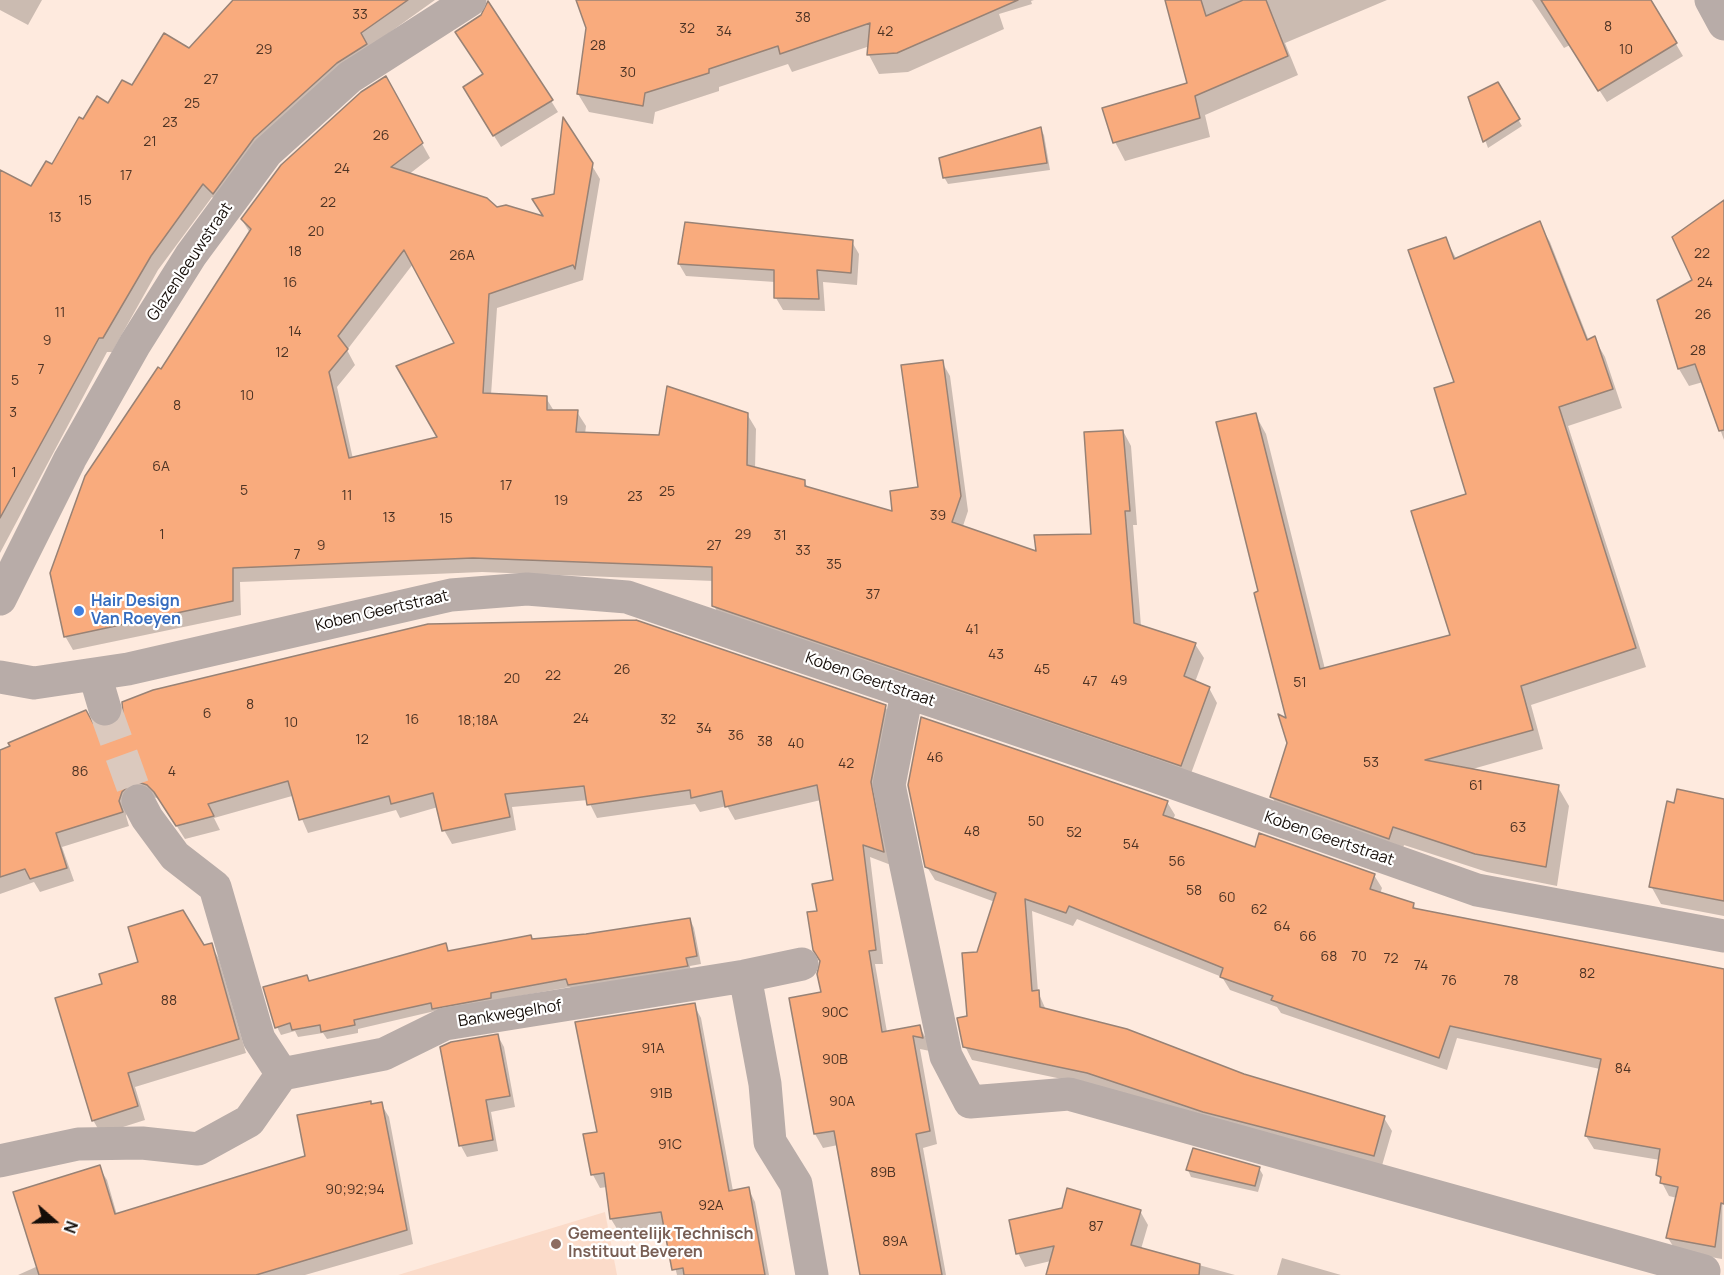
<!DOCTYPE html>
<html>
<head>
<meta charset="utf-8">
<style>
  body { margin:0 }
  #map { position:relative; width:1724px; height:1275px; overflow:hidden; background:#feeade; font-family:Manrope,sans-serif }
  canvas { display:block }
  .north { position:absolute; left:24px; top:1191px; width:60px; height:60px; -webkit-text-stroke:4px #fff; paint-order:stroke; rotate:110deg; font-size:16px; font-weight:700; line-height:24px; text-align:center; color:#150d08 }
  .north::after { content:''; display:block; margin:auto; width:21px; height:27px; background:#150d08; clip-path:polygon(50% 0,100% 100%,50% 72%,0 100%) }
</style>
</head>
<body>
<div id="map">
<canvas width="1724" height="1275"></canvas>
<div class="north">N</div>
</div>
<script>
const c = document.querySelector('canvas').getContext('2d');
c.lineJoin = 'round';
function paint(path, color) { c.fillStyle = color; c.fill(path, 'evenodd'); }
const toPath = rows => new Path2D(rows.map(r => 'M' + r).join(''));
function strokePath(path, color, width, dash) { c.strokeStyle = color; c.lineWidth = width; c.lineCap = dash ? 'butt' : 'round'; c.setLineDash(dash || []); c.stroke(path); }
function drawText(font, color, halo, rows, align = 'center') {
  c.font = font + ' Manrope,sans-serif'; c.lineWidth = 4.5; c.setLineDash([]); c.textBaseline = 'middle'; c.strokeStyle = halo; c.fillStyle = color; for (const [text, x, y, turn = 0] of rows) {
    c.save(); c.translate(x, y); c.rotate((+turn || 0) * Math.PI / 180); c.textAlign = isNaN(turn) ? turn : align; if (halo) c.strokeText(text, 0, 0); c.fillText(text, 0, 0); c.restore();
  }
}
const built = toPath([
  [605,1212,617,1275,398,1275]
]);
const shadow = toPath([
  [0,0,42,0,28,25,0,10],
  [235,0,435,0,368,48,222,207,212,197,158,270,112,352,107,352,0,553,0,171,31,188,52,166,83,121,189,49],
  [578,0,1034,0,1031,1,1032,4,999,14,1004,29,908,72,879,74,869,55,870,46,792,72,788,64,719,87,719,91,655,112,653,124,589,112,578,94,587,28],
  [1166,0,1387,0,1285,43,1298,75,1205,115,1210,137,1125,161,1115,142,1189,84],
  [1532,0,1650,0,1683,56,1607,102,1570,45,1564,48],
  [500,19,558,112,501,147,471,99,484,75,464,42],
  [385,78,430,158,408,175,497,208,545,219,555,195,591,164,600,179,583,280,497,308,491,395,546,398,554,411,577,412,586,426,585,434,660,437,747,414,756,429,755,469,804,481,808,488,894,513,920,488,942,362,950,376,968,511,963,526,1037,554,1093,535,1123,431,1131,446,1137,525,1133,525,1141,626,1195,644,1204,658,1195,682,1209,688,1217,703,1189,779,722,620,714,606,714,581,482,572,240,582,241,615,73,650,65,636,162,371,250,233,242,220],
  [413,264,456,344,439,438,353,459,337,387,355,365,347,350],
  [1497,84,1522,126,1488,148,1470,98],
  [1041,129,1044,135,1050,170,948,184,944,177],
  [1724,202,1724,440,1703,382,1689,386,1679,369,1658,300,1693,281],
  [686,223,852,242,859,254,857,285,823,282,825,311,783,310,776,298,775,282,686,276,679,264],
  [1539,223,1550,242,1589,341,1594,338,1605,357,1622,408,1568,426,1646,667,1531,705,1543,749,1469,770,1558,787,1569,806,1557,886,1487,872,1404,845,1400,857,1283,816,1272,797,1288,743,1288,720,1260,592,1255,414,1266,434,1325,669,1451,636,1468,495,1456,383,1445,238,1457,260],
  [885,706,893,720,891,865,870,857,883,964,875,964,887,1032,919,1026,927,1040,930,1051,920,1049,937,1144,923,1148,946,1275,862,1275,838,1145,823,1148,815,1134,791,999,822,993,819,912,835,881,821,800,735,820,727,806,700,812,695,804,597,818,588,800,512,807,516,830,452,844,444,830,438,807,400,818,396,810,308,833,292,796,214,818,220,830,185,839,164,806,157,798,147,796,129,806,126,816,129,826,62,847,74,881,40,892,34,882,0,894,0,752,92,725,101,729],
  [1724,801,1724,916,1661,904,1651,886,1675,804],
  [1167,802,1175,815,1173,820,1256,849,1374,875,1382,888,1380,894,1413,904,1416,910,1724,970,1722,1259,1676,1251,1668,1238,1677,1198,1669,1196,1658,1175,1660,1160,1594,1149,1586,1136,1600,1069,1457,1038,1447,1070,1281,1013,1277,1007,1230,990,1222,977,1077,919,1073,926,1032,911,1038,992,1046,1010,1244,1076,1384,1118,1392,1131,1381,1169,1095,1086,972,1060,965,1046,968,1017,978,953,995,902,935,880,927,867],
  [690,919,694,928,701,964,690,966,691,974,574,993,570,987,435,1011,358,1029,358,1033,327,1039,323,1033,298,1037,295,1031,281,1035,277,1027,306,976,310,982,445,945,450,953],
  [211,945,219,959,246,1053,135,1087,145,1120,101,1134,93,1120,104,985],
  [694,1005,701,1018,733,1191,748,1188,755,1202,769,1275,677,1275,665,1225,619,1232,611,1219,607,1187,600,1188,593,1175,585,1135,599,1133],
  [498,1036,504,1047,515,1107,491,1112,498,1151,467,1157,461,1146],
  [370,1102,372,1105,381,1104,389,1117,413,1244,305,1275,18,1275,38,1266,99,1167,107,1180,117,1215,307,1157],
  [1259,1168,1263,1175,1258,1192,1191,1177,1188,1170],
  [1140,1211,1148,1225,1141,1249,1235,1275,1047,1275,1051,1261,1025,1267,1018,1253],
  [1282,1258,1341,1275,1277,1275]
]);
const building = toPath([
  [233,0,408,0,361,33,367,44,337,63,254,138,213,194,203,184,151,256,103,338,99,338,0,518,0,170,31,186,46,161,52,164,79,117,83,119,97,96,108,103,122,80,132,85,164,33,189,48,233,0],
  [576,0,1018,0,897,53,867,55,870,23,780,54,778,46,709,69,709,73,645,93,643,106,577,94,586,28,576,0],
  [1165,0,1201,0,1206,16,1243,0,1266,0,1288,56,1195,96,1200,118,1113,143,1102,108,1187,83,1165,0],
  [1541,0,1651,0,1677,43,1598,91,1541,0],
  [488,1,553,100,493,136,463,87,483,74,455,32,481,15,488,1],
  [386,76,423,143,391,167,487,198,497,207,506,205,543,216,532,199,554,194,563,117,593,163,575,269,573,265,489,294,483,393,547,396,547,410,578,410,576,432,659,435,667,386,748,413,747,465,805,480,805,486,892,511,890,491,918,487,901,365,943,360,961,496,952,522,1036,551,1034,535,1091,534,1084,432,1123,430,1130,511,1125,511,1134,623,1196,643,1184,676,1210,687,1181,766,712,606,712,567,473,558,233,568,233,601,64,637,50,573,85,476,158,367,161,369,251,229,241,219,281,165,361,92,386,76],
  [404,250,454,343,396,366,437,437,349,458,329,372,348,349,338,336,404,250],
  [1498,82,1520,119,1483,142,1468,97,1498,82],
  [1041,127,1047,163,943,178,939,158,1041,127],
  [1724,200,1724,430,1719,431,1695,364,1678,369,1657,300,1692,280,1672,237,1724,200],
  [1540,221,1587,340,1595,336,1613,389,1559,407,1636,648,1521,686,1533,730,1425,760,1559,785,1546,867,1475,854,1393,827,1389,839,1270,797,1287,743,1278,714,1286,718,1254,593,1258,591,1216,422,1256,413,1320,669,1450,635,1411,511,1466,494,1434,388,1454,382,1408,250,1446,237,1454,259,1540,221],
  [685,222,853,240,851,273,817,270,819,299,774,298,774,270,678,264,685,222],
  [636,620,886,705,871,782,884,852,863,845,876,950,869,951,882,1032,920,1025,923,1038,913,1036,930,1131,916,1134,942,1275,860,1275,834,1131,814,1134,789,998,821,992,817,974,820,961,813,950,807,912,817,911,812,884,833,880,817,785,725,807,722,791,691,798,690,790,587,805,584,786,505,794,510,817,442,831,433,793,391,804,389,796,299,820,288,781,208,804,214,816,176,826,154,792,147,785,138,782,129,785,122,792,119,801,123,812,56,833,67,868,30,879,25,869,0,877,0,750,10,746,8,743,86,710,93,723,101,727,110,727,118,722,123,714,122,702,153,690,428,624,636,620],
  [921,717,1168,801,1163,815,1210,831,1255,847,1259,833,1375,874,1370,889,1414,903,1413,908,1724,969,1724,1204,1721,1203,1715,1247,1666,1238,1678,1187,1660,1183,1661,1177,1656,1175,1660,1149,1585,1136,1601,1059,1450,1026,1439,1058,1271,1000,1273,996,1220,977,1223,968,1069,906,1066,913,1025,899,1032,991,1039,990,1040,1007,1127,1029,1244,1074,1385,1116,1374,1156,1203,1112,1087,1073,963,1047,957,1018,967,1016,962,953,977,952,996,893,925,867,908,785,921,717],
  [1677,789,1724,799,1724,901,1649,887,1667,801,1674,803,1677,789],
  [183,910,204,945,212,943,239,1039,128,1073,138,1106,92,1121,55,998,102,984,99,974,138,962,128,927,183,910],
  [690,918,697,956,686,958,688,966,568,985,566,979,491,993,491,998,432,1009,431,1003,354,1020,355,1025,321,1032,320,1025,292,1030,290,1023,275,1028,263,987,307,975,309,981,446,943,448,951,531,935,532,939,586,934,690,918],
  [695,1003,729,1191,749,1187,765,1275,684,1275,683,1268,672,1270,661,1212,610,1219,604,1173,591,1175,583,1134,597,1132,575,1022,695,1003],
  [498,1034,510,1096,486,1100,493,1140,459,1146,440,1047,451,1042,498,1034],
  [371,1101,371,1104,382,1102,407,1230,256,1275,39,1275,13,1192,100,1165,115,1214,305,1156,297,1115,371,1101],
  [1193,1148,1260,1167,1255,1186,1186,1170,1193,1148],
  [1067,1188,1141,1210,1131,1245,1200,1264,1199,1275,1046,1275,1054,1246,1016,1254,1009,1220,1062,1208,1067,1188]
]);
const minorTunnel = toPath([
  [105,709,138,801]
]);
const minor = toPath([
  [0,599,70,459,135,344,191,255,267,152,350,77,470,0],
  [95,675,105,709],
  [0,677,34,683,128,669,451,595,527,589,627,597,1146,773,1477,890,1724,936],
  [907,693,889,785,946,1056,970,1102,1069,1094,1704,1271],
  [138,801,147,818,175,856,215,887,259,1039,282,1074],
  [802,964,745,976,765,1084,770,1142,796,1184,812,1275],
  [0,1161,78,1144,142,1143,198,1149,249,1121,282,1074,384,1054,445,1024,745,976]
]);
const tertiary = toPath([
  [1711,0,1724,24]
]);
const markers = [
  [79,611,6,"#3f7fe0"],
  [556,1244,6,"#8d6e63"]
];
const numberNames = [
  ["33",360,15],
  ["38",803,18],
  ["8",1608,27],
  ["32",687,29],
  ["34",724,32],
  ["42",885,32],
  ["28",598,46],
  ["29",264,50],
  ["10",1626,50],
  ["30",628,73],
  ["27",211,80],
  ["25",192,104],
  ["23",170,123],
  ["26",381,136],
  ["21",150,142],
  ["24",342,169],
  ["17",126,176],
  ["15",85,201],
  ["22",328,203],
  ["13",55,218],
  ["20",316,232],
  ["18",295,252],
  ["22",1702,254],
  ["26A",462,256],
  ["16",290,283],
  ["24",1705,283],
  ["11",60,313],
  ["26",1703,315],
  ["14",295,332],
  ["9",47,341],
  ["28",1698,351],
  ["12",282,353],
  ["7",41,370],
  ["5",15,381],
  ["10",247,396],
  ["8",177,406],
  ["3",13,413],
  ["6A",161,467],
  ["1",14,473],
  ["17",506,486],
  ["5",244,491],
  ["25",667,492],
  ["11",347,496],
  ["23",635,497],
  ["19",561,501],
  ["39",938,516],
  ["13",389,518],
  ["15",446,519],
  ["1",162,535],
  ["29",743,535],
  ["31",780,536],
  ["9",321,546],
  ["27",714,546],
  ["33",803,551],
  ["7",297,555],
  ["35",834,565],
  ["37",873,595],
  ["41",972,630],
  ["43",996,655],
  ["26",622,670],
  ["45",1042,670],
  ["22",553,676],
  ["20",512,679],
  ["49",1119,681],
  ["47",1090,682],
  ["51",1300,683],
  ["8",250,705],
  ["6",207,714],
  ["24",581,719],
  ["16",412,720],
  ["32",668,720],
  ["18;18A",478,721],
  ["10",291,723],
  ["34",704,729],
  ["36",736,736],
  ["12",362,740],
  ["38",765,742],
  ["40",796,744],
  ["46",935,758],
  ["53",1371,763],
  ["42",846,764],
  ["86",80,772],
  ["4",172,772],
  ["61",1476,786],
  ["50",1036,822],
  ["63",1518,828],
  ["48",972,832],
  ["52",1074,833],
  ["54",1131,845],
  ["56",1177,862],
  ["58",1194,891],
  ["60",1227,898],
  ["62",1259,910],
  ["64",1282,927],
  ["66",1308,937],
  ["68",1329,957],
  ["70",1359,957],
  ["72",1391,959],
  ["74",1421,966],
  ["82",1587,974],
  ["76",1449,981],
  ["78",1511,981],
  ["88",169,1001],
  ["90C",835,1013],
  ["91A",653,1049],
  ["90B",835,1060],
  ["84",1623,1069],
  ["91B",661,1094],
  ["90A",842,1102],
  ["91C",670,1145],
  ["89B",883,1173],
  ["90;92;94",355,1190],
  ["92A",711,1206],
  ["87",1096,1227],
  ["89A",895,1242]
];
const streetNames = [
  ["Glazenleeuwstraat",190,262,-56],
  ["Koben Geertstraat",382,611,-13],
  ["Koben Geertstraat",870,680,19],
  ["Koben Geertstraat",1329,839,19],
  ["Bankwegelhof",510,1014,-9]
];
const shopNames = [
  ["Hair Design",91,602],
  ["Van Roeyen",91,620]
];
const educationNames = [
  ["Gemeentelijk Technisch",568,1235],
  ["Instituut Beveren",568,1253]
];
paint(built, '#fbdbc9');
paint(shadow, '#0003');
paint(building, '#f9ab7d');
strokePath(building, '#988275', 1.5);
strokePath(minorTunnel, '#dbc9be', 33, [33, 16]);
strokePath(minor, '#b8aca8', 33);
strokePath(tertiary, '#b8aca8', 33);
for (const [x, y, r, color] of markers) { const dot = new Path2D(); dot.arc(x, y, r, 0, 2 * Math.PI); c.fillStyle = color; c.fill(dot); strokePath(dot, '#fff', 2); }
drawText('14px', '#4e3425', null, numberNames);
drawText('16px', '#150d08', '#fff', streetNames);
drawText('bold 16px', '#366cbe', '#fff', shopNames, 'left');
drawText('bold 16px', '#785e54', '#fff', educationNames, 'left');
</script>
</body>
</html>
